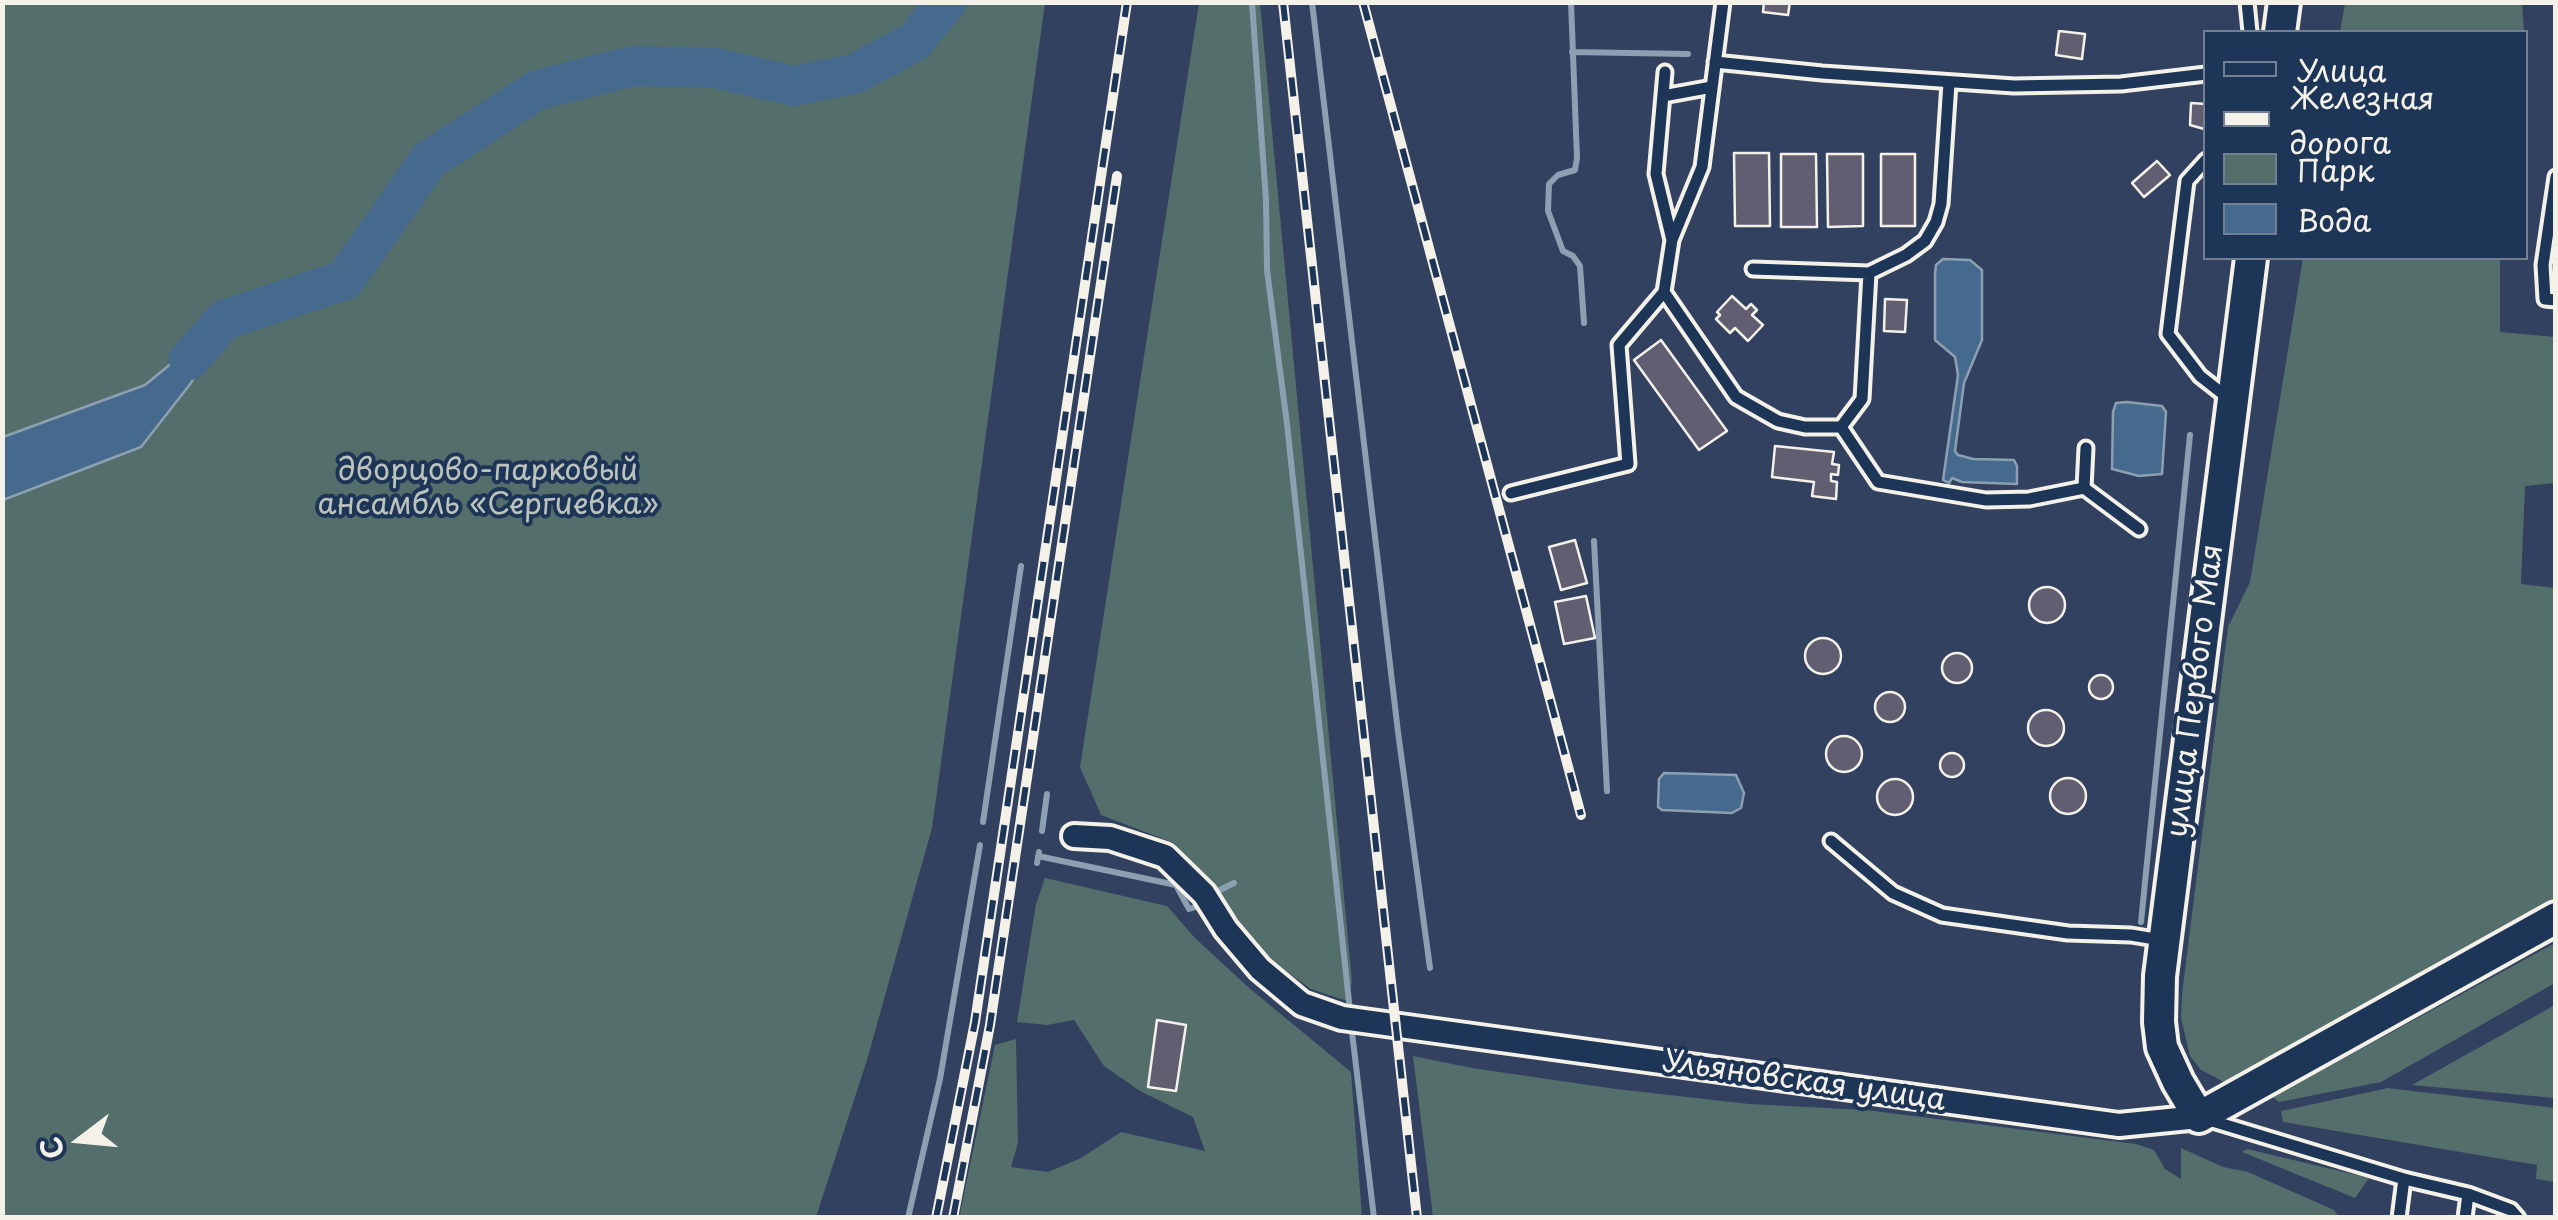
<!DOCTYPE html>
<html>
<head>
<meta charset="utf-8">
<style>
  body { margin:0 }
  #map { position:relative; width:2558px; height:1220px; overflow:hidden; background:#32415f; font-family:"Playpen Sans",sans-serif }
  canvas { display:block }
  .frame { position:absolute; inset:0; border:5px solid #f4f1e8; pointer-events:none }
  .legend { position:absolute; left:2203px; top:30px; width:325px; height:230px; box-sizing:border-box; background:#1d3557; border:2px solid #738091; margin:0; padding:12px 18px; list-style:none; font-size:30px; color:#f4f1e8 }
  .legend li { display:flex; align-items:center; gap:20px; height:50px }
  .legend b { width:50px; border:2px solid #738091 }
  .north { position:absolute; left:30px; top:1090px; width:100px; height:100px; -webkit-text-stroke:8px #1d3557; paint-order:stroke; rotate:254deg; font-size:28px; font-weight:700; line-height:40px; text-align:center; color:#f4f1e8 }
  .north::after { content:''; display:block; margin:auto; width:35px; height:45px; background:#f4f1e8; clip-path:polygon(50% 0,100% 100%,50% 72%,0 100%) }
</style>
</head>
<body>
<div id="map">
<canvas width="2558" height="1220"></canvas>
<div class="frame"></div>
<ul class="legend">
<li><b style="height:12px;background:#1d3557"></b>Улица</li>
<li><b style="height:12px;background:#f4f1e8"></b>Железная дорога</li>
<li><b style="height:28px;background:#546e6c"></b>Парк</li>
<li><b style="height:28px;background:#466a8d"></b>Вода</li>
</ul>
<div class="north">С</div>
</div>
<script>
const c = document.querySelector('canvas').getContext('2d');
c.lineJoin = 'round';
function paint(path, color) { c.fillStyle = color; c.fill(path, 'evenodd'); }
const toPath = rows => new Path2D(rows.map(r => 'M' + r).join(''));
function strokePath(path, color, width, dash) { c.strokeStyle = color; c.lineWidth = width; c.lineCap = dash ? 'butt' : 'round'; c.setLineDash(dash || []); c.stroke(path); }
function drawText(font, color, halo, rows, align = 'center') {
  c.font = font + ' "Playpen Sans",sans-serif'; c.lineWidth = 8; c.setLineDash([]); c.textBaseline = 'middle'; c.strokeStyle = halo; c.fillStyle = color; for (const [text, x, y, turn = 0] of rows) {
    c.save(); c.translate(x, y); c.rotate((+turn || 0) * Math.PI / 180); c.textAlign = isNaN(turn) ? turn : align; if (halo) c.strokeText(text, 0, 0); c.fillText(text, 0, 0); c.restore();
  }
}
const green = toPath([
  [2,3,1045,3,932,828,867,1060,816,1217,3,1217],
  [1199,3,1260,3,1352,982,1347,1001,1311,989,1272,961,1174,843,1101,815,1080,767],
  [2345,3,2522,3,2524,32,2340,32],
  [2303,258,2500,258,2500,332,2555,337,2555,483,2525,486,2521,584,2555,588,2555,905,2250,1072,2224,1082,2201,1070,2190,1056,2181,1018,2182,994,2228,627,2250,582],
  [1045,878,1167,906,1195,938,1248,987,1351,1072,1362,1217,959,1218,995,1045,1016,1039,1018,1143,1011,1167,1048,1172,1081,1158,1121,1132,1205,1151,1193,1117,1140,1091,1104,1066,1074,1020,1047,1025,1017,1022,1036,904],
  [2555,943,2555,983,2381,1082,2279,1102,2273,1097],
  [2555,1005,2555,1098,2412,1085],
  [1413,1056,1472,1068,1616,1089,1749,1104,1866,1110,2136,1144,2154,1150,2165,1169,2181,1179,2181,1148,2223,1167,2248,1172,2334,1210,2339,1217,1433,1217],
  [2388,1088,2555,1108,2555,1182,2536,1179,2537,1165,2283,1122,2281,1111],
  [2247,1149,2369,1178,2355,1198,2242,1152]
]);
const water = toPath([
  [1943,259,1970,260,1982,270,1982,340,1964,383,1955,451,1958,455,1973,459,2014,460,2017,466,2017,484,1962,482,1952,478,1949,483,1943,480,1958,375,1955,357,1935,340,1935,274,1936,265,1943,259],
  [224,320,191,383,141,447,3,500,3,437,145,385,224,320],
  [2127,402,2162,406,2166,412,2162,474,2139,476,2112,469,2113,412,2116,403,2127,402],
  [1664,773,1736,775,1744,793,1741,808,1732,813,1662,810,1658,807,1659,779,1664,773]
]);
const stream = toPath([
  [1252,2,1266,200,1267,270,1287,424,1350,1011],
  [1312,2,1398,732,1430,968],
  [1571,2,1577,158,1575,170,1558,175,1549,184,1548,211,1563,251,1573,256,1580,266,1584,323],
  [1572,52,1688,54],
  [1594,541,1607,791],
  [983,822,1021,566],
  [1042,831,1047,794],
  [1038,856,1176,885,1189,909,1199,906],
  [1037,863,1039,852],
  [1218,891,1234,883],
  [2141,922,2190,435],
  [1352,1032,1374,1218],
  [908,1218,940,1079,980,845]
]);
const river = toPath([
  [189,360,224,320,345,280,429,160,537,90,633,66,715,68,794,86,854,74,914,42,947,2]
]);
const building = toPath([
  [1764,2,1790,2,1788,15,1763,12,1764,2],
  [2059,31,2085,34,2082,59,2056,55,2059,31],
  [2191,103,2206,104,2204,129,2190,125,2191,103],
  [1734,153,1769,153,1770,226,1735,226,1734,153],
  [1781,154,1816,154,1817,227,1781,227,1781,154],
  [1827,154,1863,154,1863,226,1828,227,1827,154],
  [1881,154,1915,154,1915,226,1881,226,1881,154],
  [2157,161,2170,175,2144,197,2132,183,2157,161],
  [1732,296,1746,309,1751,304,1757,310,1752,315,1763,325,1748,341,1735,328,1730,333,1716,319,1720,315,1717,312,1732,296],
  [1885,299,1907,300,1905,332,1884,331,1885,299],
  [1661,340,1727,431,1699,450,1634,360,1661,340],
  [1775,446,1834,452,1832,464,1839,465,1838,475,1831,474,1831,481,1837,482,1836,499,1812,496,1814,482,1772,477,1775,446],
  [1575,540,1587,583,1561,590,1549,547,1575,540],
  '2029 605a18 18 0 1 1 36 0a18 18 0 1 1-36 0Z',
  [1586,596,1595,638,1564,644,1555,602,1586,596],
  '1805 656a18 18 0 1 1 36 0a18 18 0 1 1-36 0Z',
  '1942 668a15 15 0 1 1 30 0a15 15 0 1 1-30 0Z',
  '2089 687a12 12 0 1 1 24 0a12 12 0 1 1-24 0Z',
  '1875 707a15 15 0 1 1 30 0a15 15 0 1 1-30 0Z',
  '2028 728a18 18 0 1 1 36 0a18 18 0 1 1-36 0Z',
  '1826 754a18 18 0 1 1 36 0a18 18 0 1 1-36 0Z',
  '1940 765a12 12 0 1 1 24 0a12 12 0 1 1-24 0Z',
  '2050 796a18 18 0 1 1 36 0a18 18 0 1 1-36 0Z',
  '1877 797a18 18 0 1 1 36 0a18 18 0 1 1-36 0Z',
  [1157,1020,1186,1025,1176,1091,1148,1087,1157,1020]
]);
const service = toPath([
  [1723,2,1702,167,1672,240,1664,292,1736,397,1778,421,1805,427,1841,427,1862,399,1869,273,1906,255,1925,241,1936,222,1941,204,1949,83],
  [2247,2,2250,32],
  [1715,62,1822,73,2014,86,2121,84,2206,74],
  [1665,72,1656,174,1672,240],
  [1663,96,1712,87],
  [2206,160,2187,181,2168,334,2200,376,2228,398],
  [2556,177,2543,265,2545,299,2556,300],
  [1753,269,1869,273],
  [1841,427,1878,482,1986,500,2029,499,2084,488,2139,529],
  [2084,488,2086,448],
  [1511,493,1628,464,1619,345,1664,292],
  [1831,841,1893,893,1942,915,2068,933,2131,935,2161,940],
  [2209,1120,2404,1179,2468,1194,2511,1210,2518,1218],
  [2399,1218,2404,1179],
  [2465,1218,2468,1194]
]);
const minor = toPath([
  [1074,836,1110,838,1165,856,1204,894,1226,929,1260,969,1302,1004,1342,1018,2119,1125,2199,1117]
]);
const tertiary = toPath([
  [2280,32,2284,2],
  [2251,258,2160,976,2159,1022,2162,1047,2178,1082,2199,1117,2556,918]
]);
const rail = toPath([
  [1283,2,1417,1218],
  [1363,2,1581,815],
  [936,1218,975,1022,1127,2],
  [953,1218,990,1025,1117,176]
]);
const parkNames = [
  ["дворцово-парковый",488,472],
  ["ансамбль «Сергиевка»",488,506]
];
const streetNames = [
  ["улица Первого Мая",2196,691,-83],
  ["Ульяновская улица",1804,1082,8]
];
paint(green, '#546e6c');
paint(water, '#466a8d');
strokePath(water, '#8ca0b1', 2.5);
strokePath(stream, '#8ca0b1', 6);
strokePath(river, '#466a8d', 40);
paint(building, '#625e71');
strokePath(building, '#f4f1e8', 2.5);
strokePath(service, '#f4f1e8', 19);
strokePath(minor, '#f4f1e8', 30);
strokePath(tertiary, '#f4f1e8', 38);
strokePath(service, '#1d3557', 11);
strokePath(minor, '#1d3557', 22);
strokePath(tertiary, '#1d3557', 30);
strokePath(rail, '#f4f1e8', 10);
strokePath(rail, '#1d3557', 6, [19]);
drawText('30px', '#bcc3bd', '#1d3557', parkNames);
drawText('30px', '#f4f1e8', '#1d3557', streetNames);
</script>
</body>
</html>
